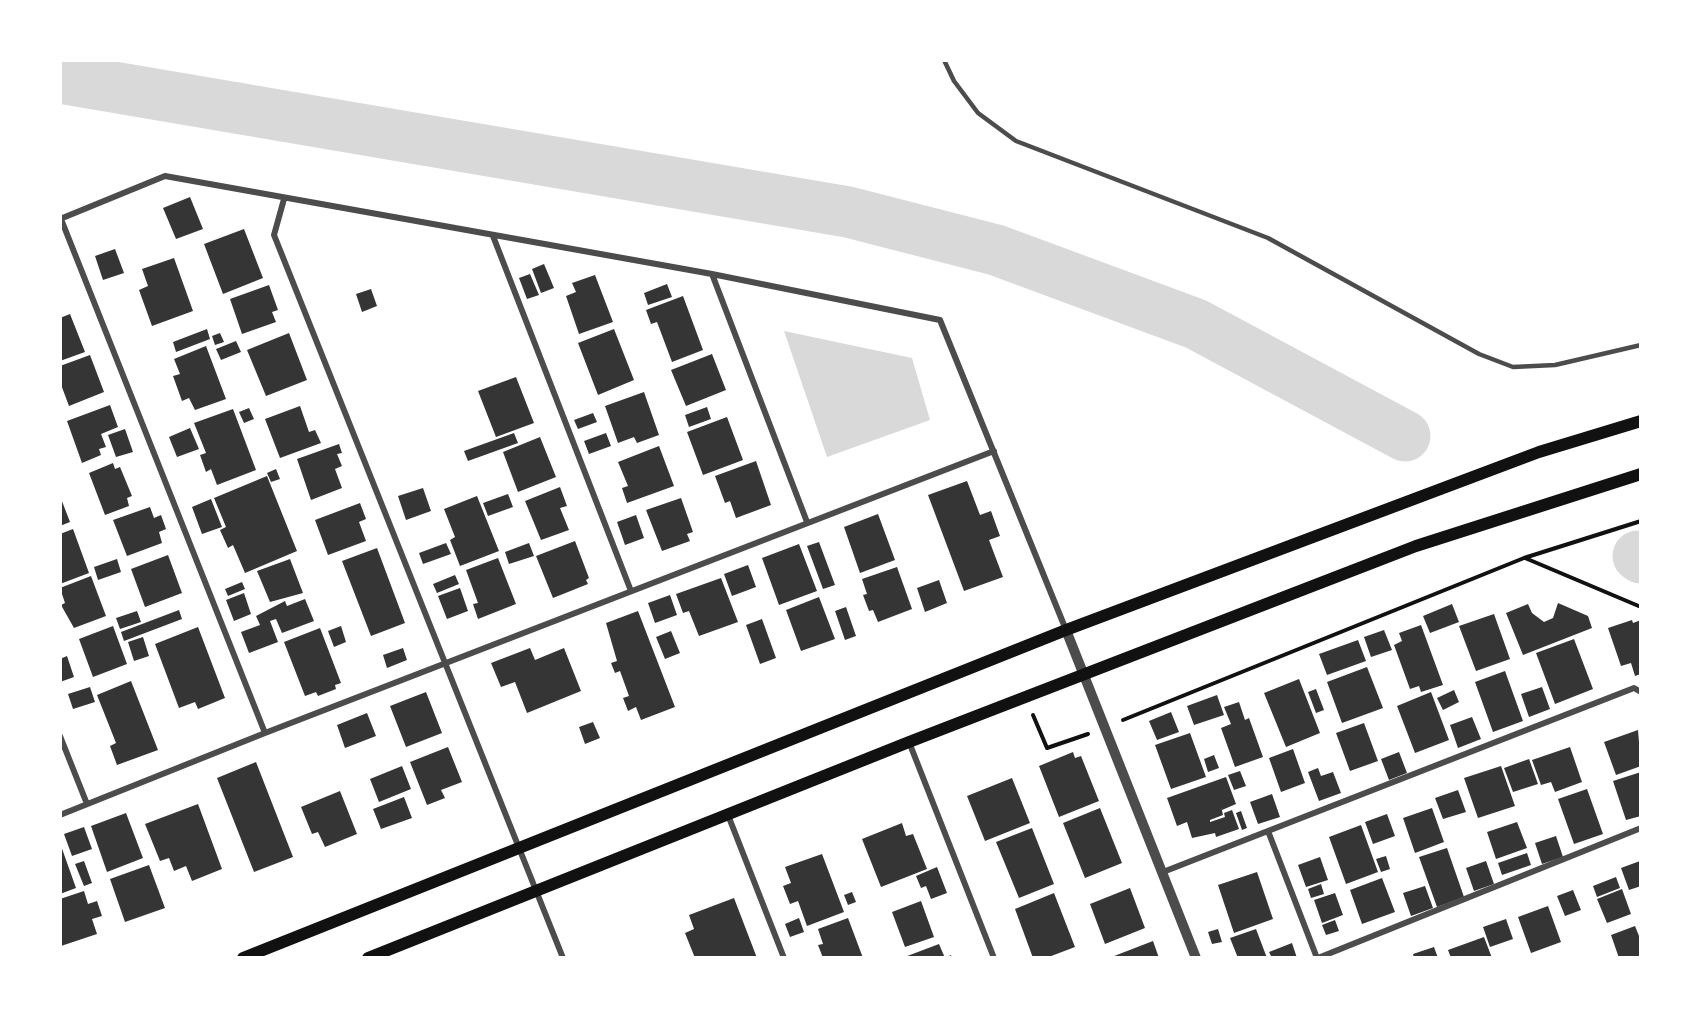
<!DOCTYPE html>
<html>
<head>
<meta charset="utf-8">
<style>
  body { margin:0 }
  #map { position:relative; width:1701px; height:1018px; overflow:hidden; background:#fff; font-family:Inter,sans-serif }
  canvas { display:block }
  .frame { position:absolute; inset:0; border:62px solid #fff; pointer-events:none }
</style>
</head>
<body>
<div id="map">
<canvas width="1701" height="1018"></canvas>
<div class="frame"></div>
</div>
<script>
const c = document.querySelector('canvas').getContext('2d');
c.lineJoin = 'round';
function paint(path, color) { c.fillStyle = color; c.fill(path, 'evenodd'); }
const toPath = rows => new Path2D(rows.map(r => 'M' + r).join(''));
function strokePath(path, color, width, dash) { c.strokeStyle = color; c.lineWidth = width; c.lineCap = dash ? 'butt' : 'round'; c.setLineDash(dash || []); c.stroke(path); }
const water = toPath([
  [784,331,912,358,930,420,827,457]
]);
const river = toPath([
  [60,78,848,212,996,250,1196,324,1405,436],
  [1638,556,1641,558]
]);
const building = toPath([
  [190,197,203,229,176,239,163,208],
  [244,229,263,278,223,294,204,244],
  [115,249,124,273,103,280,95,256],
  [174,258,193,311,152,326,139,290,148,286,142,269],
  [544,264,554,288,541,293,532,269],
  [530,274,539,295,527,299,519,278],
  [595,275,613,322,579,334,566,296,576,292,572,283],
  [667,284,672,297,648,305,644,293],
  [269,285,278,310,272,312,276,322,242,334,230,299],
  [371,289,377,306,362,312,356,294],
  [683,296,703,350,672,362,657,322,651,324,646,310],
  [70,314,85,352,60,361,60,318],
  [207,329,210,339,176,352,173,342],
  [614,329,634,380,598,395,578,343],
  [220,333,224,342,215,345,212,336],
  [289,333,307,380,266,396,247,350],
  [236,341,241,352,221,360,216,349],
  [206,346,226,399,195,410,189,398,182,401,173,376,180,374,174,359],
  [712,354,726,390,686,406,671,370],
  [90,355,104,392,69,406,60,382,60,366],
  [516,377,534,423,496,437,478,391],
  [644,392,659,435,637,443,634,437,618,443,605,406],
  [110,405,118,427,101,434,106,447,99,449,101,455,82,463,67,421],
  [300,406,309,432,315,430,321,443,280,458,265,419],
  [707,407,711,419,689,427,685,415],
  [249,408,254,419,244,423,239,412],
  [233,409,256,470,217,485,211,469,206,472,200,455,206,453,194,423],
  [593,413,597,422,578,429,574,420],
  [727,417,743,460,703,475,687,432],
  [190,428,199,449,177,457,169,437],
  [125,429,133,452,116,457,108,435],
  [514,433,518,443,468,461,464,451],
  [606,433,611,446,589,454,584,441],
  [540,437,556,477,518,492,503,452],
  [339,444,342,453,337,454,342,466,335,469,342,488,311,500,297,459],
  [659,446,674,486,627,503,622,488,628,486,618,462],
  [756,461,771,505,736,518,730,501,725,503,715,476],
  [113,463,115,469,120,467,132,496,127,498,129,506,105,515,89,473],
  [276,469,280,479,271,482,267,473],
  [267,476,297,551,245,573,233,545,228,548,220,530,226,527,214,498],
  [967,481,980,515,991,511,1000,536,989,540,1003,577,964,591,928,495],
  [560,487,567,506,560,508,569,530,541,540,525,501],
  [423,488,431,511,406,520,398,496],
  [508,494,513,507,488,516,483,503],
  [60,496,70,522,60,526],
  [477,496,499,551,460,566,450,540,455,537,444,509],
  [681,498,693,532,687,534,690,541,662,551,646,510],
  [211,499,222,527,202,534,192,507],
  [360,503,366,519,359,522,366,541,328,555,315,520],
  [150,507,154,518,161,515,166,529,159,532,162,543,127,556,113,520],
  [878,514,895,560,860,573,844,527],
  [636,515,644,538,625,545,617,522],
  [73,529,89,573,60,584,60,534],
  [575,541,589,578,586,580,588,584,553,598,536,556],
  [819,542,835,585,823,589,807,546],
  [446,543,451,554,423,564,419,553],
  [529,543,534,556,509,564,505,552],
  [799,544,817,591,779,605,762,558],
  [377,548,405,623,371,636,342,561],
  [168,555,182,593,145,607,131,569],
  [498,558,516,604,478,619,473,604,478,603,466,570],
  [117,559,121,572,98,580,94,567],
  [290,559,303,593,270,602,257,571],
  [748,565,756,587,732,596,724,574],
  [897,567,912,609,878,622,873,610,869,611,863,595,867,594,862,579],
  [455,575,459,584,437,593,433,584],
  [91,576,106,616,74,628,61,605,65,603,60,588],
  [721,578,738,622,699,636,689,611,683,613,676,594],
  [939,580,947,603,925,612,917,588],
  [242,582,245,589,228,596,225,589],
  [460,588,468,611,447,619,438,596],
  [244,593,251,614,234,621,226,600],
  [670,595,677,615,655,623,648,603],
  [819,597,835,639,801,651,786,610],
  [305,599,314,621,282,633,276,619,270,621,278,642,249,653,241,632,260,625,256,616,285,601,287,606],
  [1558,603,1588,616,1592,628,1523,655,1506,613,1528,604,1532,613,1544,622,1553,618],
  [1452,604,1459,622,1430,633,1423,616],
  [846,607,856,636,845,640,835,611],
  [179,610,182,619,124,641,121,632],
  [137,611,141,622,120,629,116,618],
  [638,611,675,707,641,720,636,707,628,711,623,698,629,696,620,671,615,673,611,663,617,661,606,623],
  [1494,614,1510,659,1476,671,1459,626],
  [762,619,776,658,760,664,746,625],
  [1632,620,1633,623,1641,620,1641,674,1635,676,1631,663,1621,666,1608,628],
  [1421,625,1443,685,1421,692,1419,686,1410,689,1394,645,1402,641,1399,633],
  [113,626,127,664,93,677,79,639],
  [341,626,346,642,334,647,328,631],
  [198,627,225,698,198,709,195,702,179,708,155,644],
  [320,628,341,683,335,685,336,689,318,696,316,692,305,696,284,642],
  [1384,630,1392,650,1371,657,1364,637],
  [671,631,680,653,665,659,656,637],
  [143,637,149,656,134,661,128,642],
  [1574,639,1593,689,1555,704,1536,653],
  [1358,640,1366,661,1327,675,1319,654],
  [403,648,407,660,387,668,383,655],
  [530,648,535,660,564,648,581,691,527,713,515,682,501,687,491,663],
  [67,656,74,677,60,682,60,659],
  [1367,667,1383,708,1342,723,1327,682],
  [1505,671,1523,721,1493,732,1475,682],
  [1299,679,1320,733,1286,747,1264,693],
  [131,681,158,750,117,765,110,746,116,743,97,695],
  [90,687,95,702,73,709,68,694],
  [1542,687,1550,709,1529,717,1521,694],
  [1316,689,1324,710,1316,713,1308,692],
  [1454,690,1459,702,1443,710,1437,698],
  [426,692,442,733,406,747,390,706],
  [1431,692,1449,740,1415,753,1397,706],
  [1217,695,1224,715,1194,725,1187,706],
  [1239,702,1245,720,1249,718,1263,757,1235,767,1221,728,1231,724,1224,707],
  [1171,712,1179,732,1157,740,1149,721],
  [367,713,376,736,345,748,337,725],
  [1472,717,1481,739,1458,748,1450,725],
  [593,722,600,738,585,744,579,727],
  [1364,723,1378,761,1350,771,1336,733],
  [1638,730,1641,766,1616,775,1604,742],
  [1190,733,1206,777,1171,789,1155,745],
  [448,747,462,782,441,790,445,798,427,805,410,762],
  [1570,747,1582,782,1555,792,1551,782,1541,785,1532,760],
  [1293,749,1305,783,1281,792,1269,758],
  [1073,752,1075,758,1081,756,1099,801,1059,817,1039,766],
  [1399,752,1407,773,1389,780,1381,759],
  [1214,755,1219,768,1208,772,1204,759],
  [1529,759,1538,784,1513,792,1504,768],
  [256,762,293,857,254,872,217,778],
  [402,766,411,789,379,802,370,779],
  [1501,766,1515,806,1478,818,1464,778],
  [1318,768,1321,776,1333,772,1341,793,1319,801,1308,772],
  [1240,771,1246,786,1234,790,1228,775],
  [1641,772,1641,816,1626,820,1613,781],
  [1226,777,1236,804,1222,810,1221,806,1223,815,1210,820,1210,822,1225,817,1224,813,1232,810,1239,829,1216,837,1215,833,1192,838,1187,822,1177,826,1167,798],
  [1012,778,1030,823,985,841,967,796],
  [1587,789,1603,834,1574,844,1558,799],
  [1458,790,1466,812,1443,819,1435,798],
  [340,791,357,834,325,847,318,832,312,834,301,807],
  [1272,794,1280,817,1258,824,1250,802],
  [404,797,412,818,381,829,373,809],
  [198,804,222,869,192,881,186,866,174,871,169,858,160,861,145,824],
  [1100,808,1122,863,1085,878,1063,823],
  [1432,808,1444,842,1415,853,1403,818],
  [1241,811,1247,828,1242,830,1236,813],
  [126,813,143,858,107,872,91,826],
  [1387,814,1395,836,1373,844,1365,822],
  [1517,822,1527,848,1496,859,1487,832],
  [902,823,906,836,913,834,927,869,881,887,862,839],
  [1361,825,1378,872,1346,884,1329,837],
  [84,827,92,849,72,856,64,834],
  [1032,828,1054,884,1019,898,996,842],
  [1556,836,1563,857,1542,864,1535,843],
  [60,843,76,888,60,894],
  [1447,848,1464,897,1437,907,1419,857],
  [1527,853,1531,865,1502,875,1498,863],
  [822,854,844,912,807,926,798,901,790,904,783,886,791,883,785,867],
  [1386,856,1390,869,1381,872,1376,859],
  [1320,857,1328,880,1306,887,1298,865],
  [84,861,92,883,84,886,75,864],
  [1486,861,1494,884,1474,891,1466,868],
  [1640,861,1641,886,1629,890,1621,868],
  [149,865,165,908,125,922,110,879],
  [937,867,947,893,931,899,926,886,921,888,916,876],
  [1257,872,1273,919,1234,933,1218,885],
  [1616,877,1620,888,1597,897,1593,886],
  [1382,878,1395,912,1362,924,1350,890],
  [1321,884,1324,894,1311,898,1308,889],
  [1425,886,1433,908,1411,916,1403,893],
  [1130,888,1145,928,1105,944,1090,904],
  [1622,889,1631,914,1607,923,1597,899],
  [1573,890,1581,910,1565,916,1557,896],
  [84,891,88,904,97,901,102,916,92,919,97,934,61,946,60,899],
  [852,892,856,902,848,905,844,895],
  [1054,893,1075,947,1046,958,1033,958,1015,909],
  [1335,893,1343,915,1322,923,1314,900],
  [734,898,757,958,701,956,695,958,685,933,694,929,689,915],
  [921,901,934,937,905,947,892,912],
  [1548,906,1561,942,1531,953,1518,917],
  [799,918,804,932,790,937,785,924],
  [848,918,863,958,823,958,818,945,823,944,818,929],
  [1506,919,1513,939,1490,947,1483,927],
  [1335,920,1339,931,1326,935,1322,925],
  [1635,926,1641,941,1641,957,1619,958,1611,935],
  [1218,929,1222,942,1212,944,1208,932],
  [1256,929,1267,958,1238,958,1230,938],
  [1484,937,1492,958,1451,958,1448,950],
  [1153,941,1159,958,1109,958],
  [1292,943,1297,958,1272,958,1269,952],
  [939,944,945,958,951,955,952,958,902,958],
  [1434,947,1438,958,1414,958,1413,954]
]);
const path = toPath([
  [1525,558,1641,607],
  [1033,715,1047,748,1088,734],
  [1123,720,1524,558,1641,521]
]);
const service = toPath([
  [944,60,954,81,978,113,1016,141,1268,238,1479,354,1513,367,1555,365,1641,345]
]);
const minor = toPath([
  [284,199,274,235,563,958],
  [60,219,165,176,712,274,940,320,1066,630],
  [61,219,265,733],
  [493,236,631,591],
  [712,274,807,522],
  [60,736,87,804],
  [909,742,994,958],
  [60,815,265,733,994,451],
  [728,815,784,958],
  [1268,831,1317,958],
  [1163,872,1634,688,1641,692],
  [1318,958,1641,828]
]);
const tertiary = toPath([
  [1066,630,1196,958]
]);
const secondary = toPath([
  [243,958,1066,630,1539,452,1641,421],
  [368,958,909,742,1416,546,1641,474]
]);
paint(water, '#d9d9d9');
strokePath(river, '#d9d9d9', 51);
paint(building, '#353535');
strokePath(path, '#111', 4);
strokePath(service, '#4c4c4c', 4.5);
strokePath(minor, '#4c4c4c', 6);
strokePath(tertiary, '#4c4c4c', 10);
strokePath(secondary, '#111', 12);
</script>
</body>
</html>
